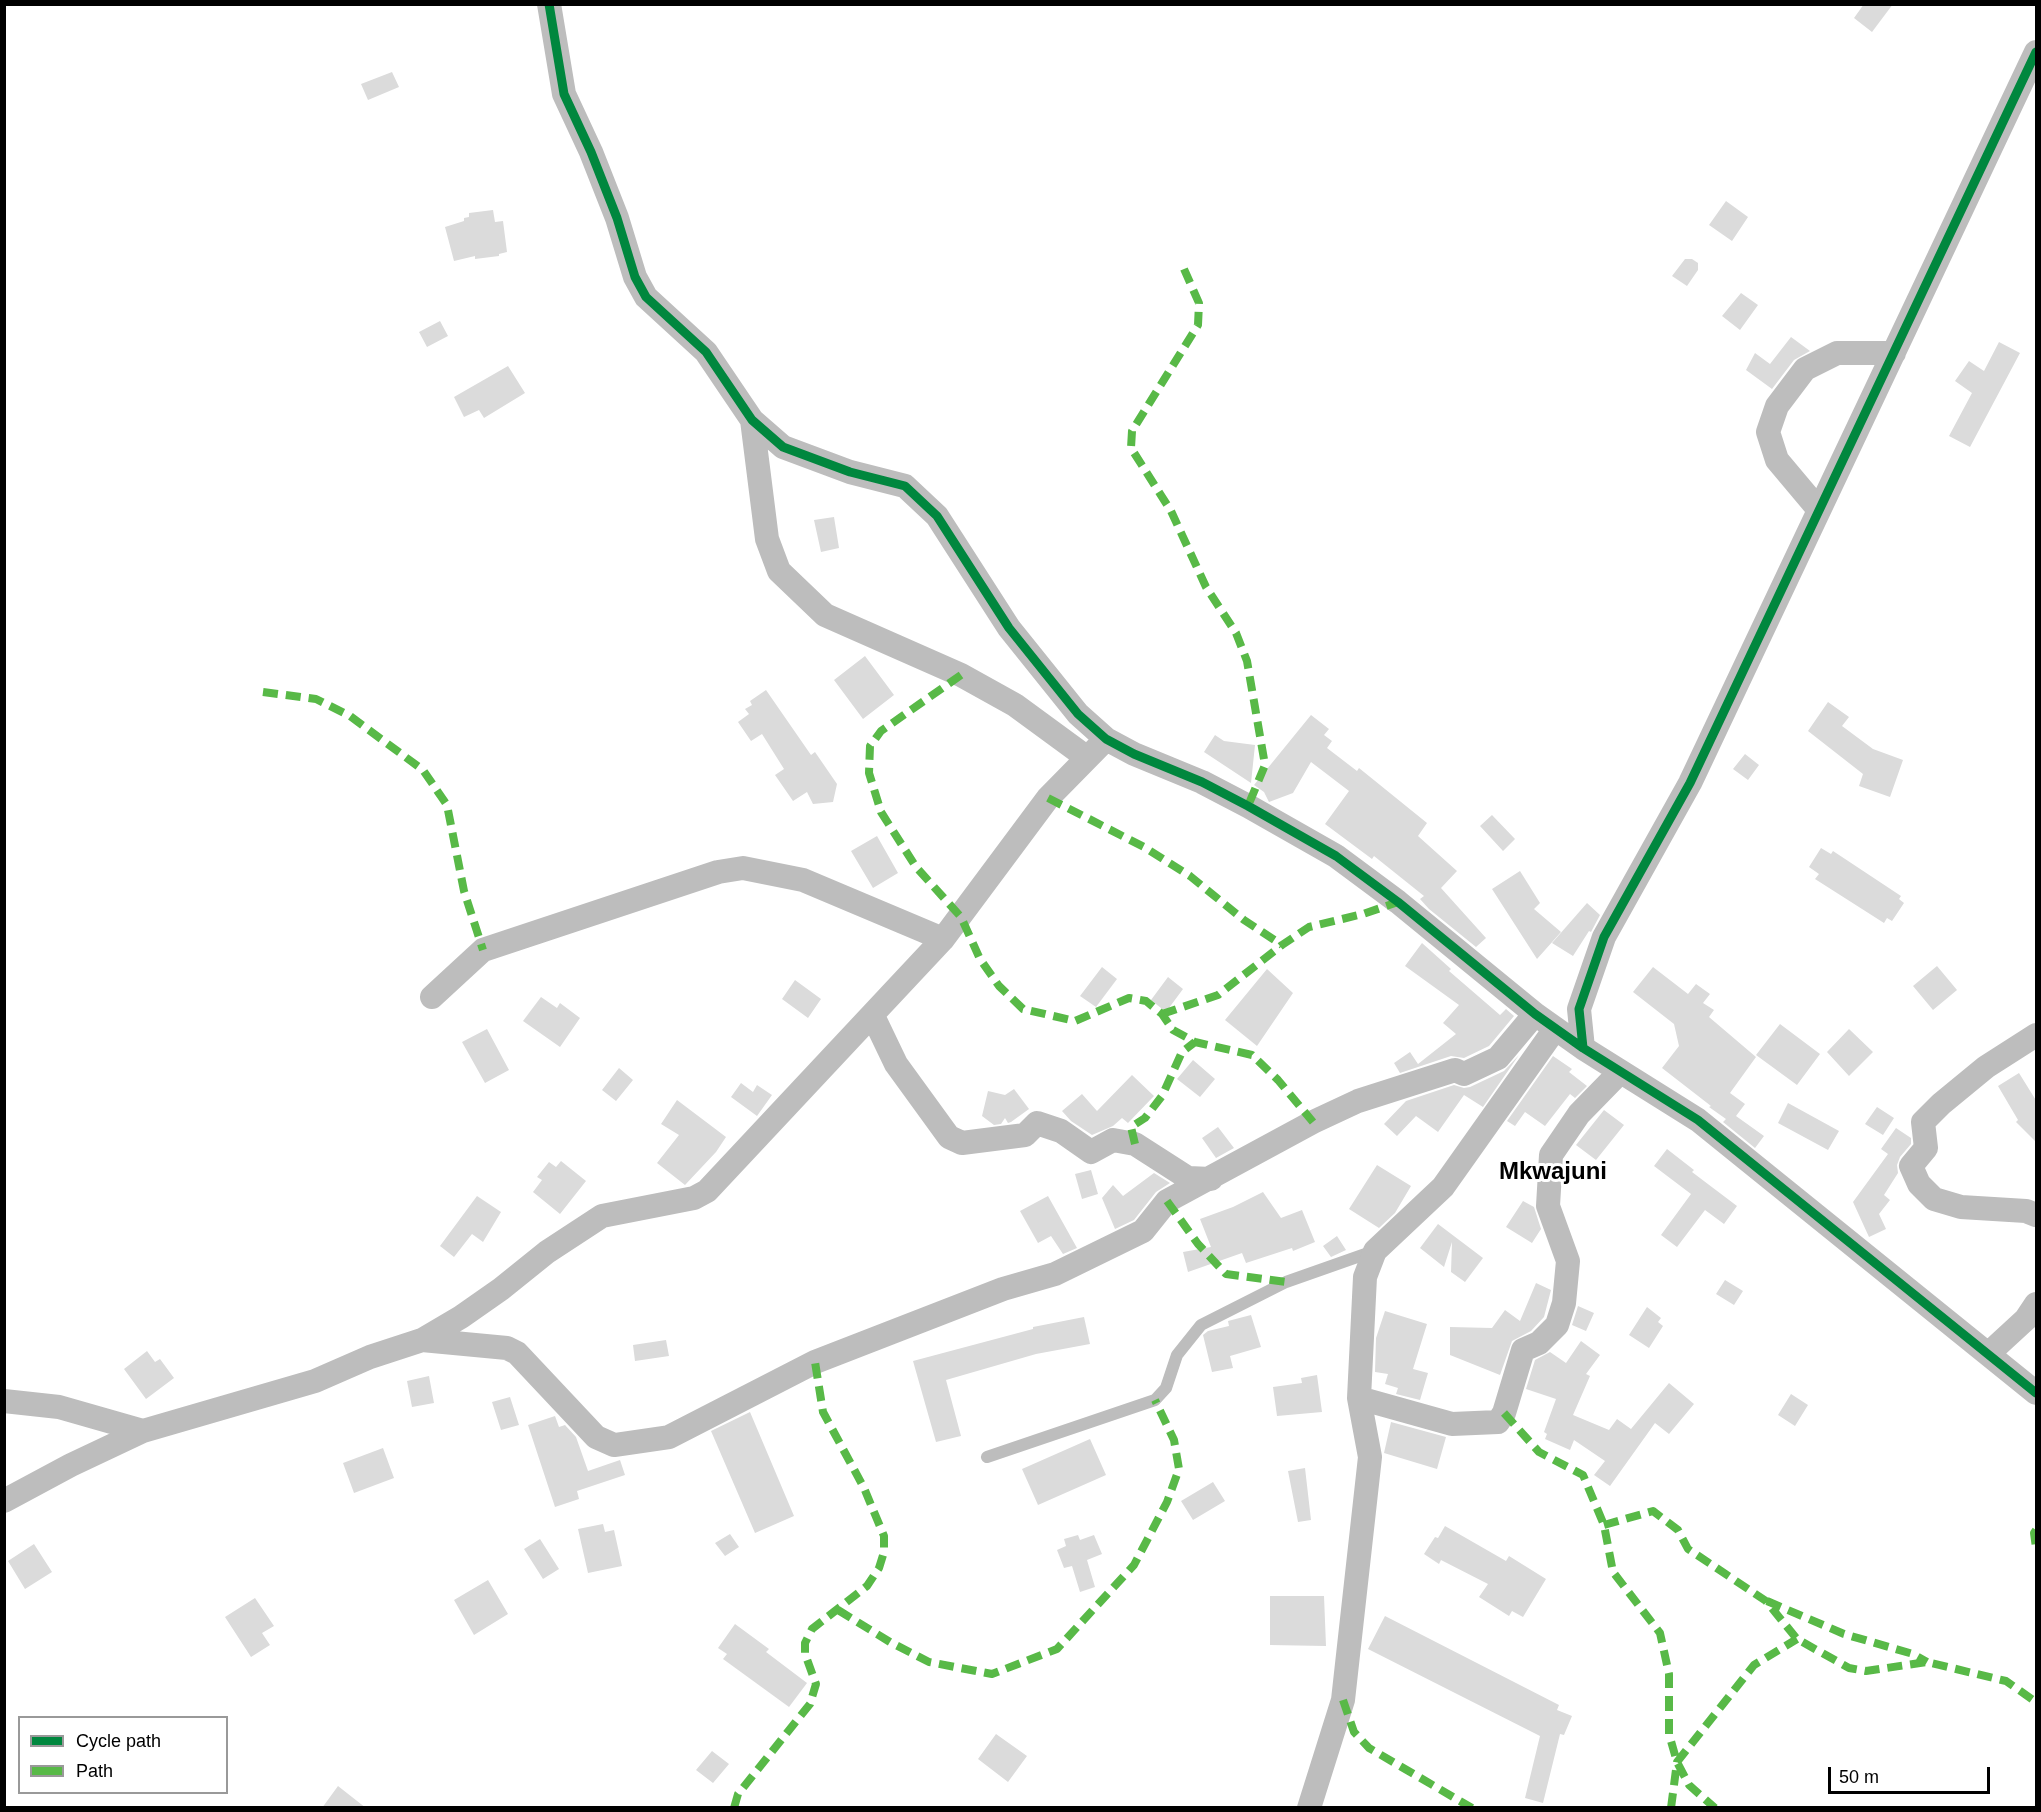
<!DOCTYPE html>
<html>
<head>
<meta charset="utf-8">
<style>
  body { margin:0 }
  #map { position:relative; width:2041px; height:1812px; overflow:hidden; background:#fff; font-family:Arial,sans-serif }
  canvas { display:block }
  .frame { position:absolute; inset:0; border:6px solid #000; pointer-events:none }
  .legend { position:absolute; left:18px; top:1716px; width:210px; height:78px; box-sizing:border-box; background:#fff; border:2px solid #999; margin:0; padding:8px 10px; list-style:none; font-size:18px; color:#000 }
  .legend li { display:flex; align-items:center; gap:12px; height:30px }
  .legend b { width:30px; border:2px solid #999 }
  .scale { position:absolute; left:1828px; top:1767px; width:162px; height:27px; box-sizing:border-box; border:3px solid #000; border-top:0; padding-left:8px; font-size:18px; line-height:21px; white-space:nowrap; color:#000; -webkit-text-stroke:4px #fff; paint-order:stroke }
</style>
</head>
<body>
<div id="map">
<canvas width="2041" height="1812"></canvas>
<div class="frame"></div>
<ul class="legend">
<li><b style="height:8px;background:#00873e"></b>Cycle path</li>
<li><b style="height:8px;background:#58b947"></b>Path</li>
</ul>
<div class="scale">50 m</div>
</div>
<script>
const c = document.querySelector('canvas').getContext('2d');
c.lineJoin = 'round';
function paint(path, color) { c.fillStyle = color; c.fill(path, 'evenodd'); }
const toPath = rows => new Path2D(rows.map(r => 'M' + r).join(''));
function strokePath(path, color, width, dash) { c.strokeStyle = color; c.lineWidth = width; c.lineCap = dash ? 'butt' : 'round'; c.setLineDash(dash || []); c.stroke(path); }
function drawText(font, color, halo, rows, align = 'center') {
  c.font = font + ' Arial,sans-serif'; c.lineWidth = 6; c.setLineDash([]); c.textBaseline = 'middle'; c.strokeStyle = halo; c.fillStyle = color; for (const [text, x, y, turn = 0] of rows) {
    c.save(); c.translate(x, y); c.rotate((+turn || 0) * Math.PI / 180); c.textAlign = isNaN(turn) ? turn : align; if (halo) c.strokeText(text, 0, 0); c.fillText(text, 0, 0); c.restore();
  }
}
const building = toPath([
  [1864,4,1893,4,1872,32,1854,18],
  [392,72,399,87,368,100,361,84],
  [1726,201,1748,217,1732,241,1709,225],
  [493,210,495,222,503,221,507,252,499,254,499,256,475,259,475,256,454,261,445,227,464,221,464,218,469,217,469,213],
  [1685,259,1692,259,1698,263,1698,270,1687,286,1672,276],
  [1741,293,1758,305,1740,330,1722,316],
  [440,321,448,336,427,347,419,332],
  [1791,337,1810,351,1794,360,1772,389,1746,370,1755,353,1770,364],
  [1999,342,2020,353,1970,447,1949,436,1972,393,1955,381,1969,361,1984,371],
  [508,366,525,393,484,418,479,410,464,417,454,397],
  [834,517,839,548,821,552,814,520],
  [865,656,894,695,863,719,834,680],
  [766,690,811,755,815,752,837,784,833,802,813,804,807,792,793,801,775,775,784,769,762,734,751,741,738,722,749,714,745,709,752,705,750,701],
  [1828,702,1849,717,1842,726,1873,749,1903,760,1890,797,1859,786,1863,774,1808,731],
  [1311,715,1329,729,1324,735,1332,741,1327,748,1357,771,1359,768,1427,823,1418,836,1457,871,1441,888,1486,938,1476,947,1429,909,1420,899,1424,896,1374,856,1372,859,1325,824,1349,791,1311,762,1293,793,1269,802,1264,792,1254,785],
  [1215,735,1224,741,1255,745,1251,783,1204,752],
  [1745,754,1759,765,1748,780,1733,769],
  [1492,815,1515,839,1503,851,1480,826],
  [877,836,898,873,873,888,851,851],
  [1821,848,1831,854,1833,851,1901,896,1899,899,1904,903,1892,921,1887,918,1884,923,1815,879,1819,874,1809,867],
  [1520,871,1540,903,1534,909,1561,932,1537,959,1492,889],
  [1587,903,1600,915,1591,932,1589,931,1573,956,1552,943],
  [1422,943,1451,969,1449,971,1500,1015,1506,1009,1514,1016,1489,1046,1464,1058,1451,1056,1400,1073,1394,1063,1410,1052,1418,1064,1456,1034,1443,1023,1459,1005,1405,966],
  [1937,966,1957,990,1933,1010,1913,986],
  [1102,967,1117,979,1096,1007,1080,996],
  [1653,967,1688,994,1696,984,1710,994,1703,1003,1714,1010,1709,1017,1756,1057,1730,1093,1745,1104,1736,1116,1764,1136,1755,1148,1723,1122,1726,1119,1709,1107,1711,1106,1662,1068,1679,1046,1674,1024,1633,992],
  [1267,969,1293,993,1257,1046,1225,1020],
  [1168,977,1183,989,1166,1012,1151,1000],
  [795,980,821,999,808,1018,782,999],
  [541,997,557,1008,560,1003,580,1018,560,1047,523,1021],
  [1780,1024,1820,1054,1797,1085,1756,1055],
  [487,1029,509,1070,485,1083,462,1042],
  [1849,1029,1873,1052,1849,1076,1827,1052],
  [1519,1055,1483,1107,1464,1095,1438,1132,1416,1116,1397,1136,1384,1124,1406,1101,1454,1085,1464,1088,1470,1087,1504,1071],
  [1553,1056,1572,1069,1569,1072,1587,1086,1575,1098,1570,1094,1545,1126,1525,1112,1515,1126,1507,1121],
  [1193,1060,1215,1079,1200,1097,1177,1079],
  [619,1068,633,1080,616,1101,602,1090],
  [2019,1073,2037,1102,2037,1143,2016,1122,2018,1120,1998,1086],
  [1132,1075,1154,1096,1128,1123,1122,1118,1113,1126,1092,1135,1071,1121,1062,1111,1082,1094,1097,1111],
  [741,1083,753,1092,757,1085,772,1095,757,1116,731,1097],
  [1014,1089,1029,1109,1011,1122,1008,1123,1005,1118,1001,1124,994,1125,982,1116,988,1091,1005,1095],
  [677,1100,726,1137,716,1152,685,1185,657,1163,679,1135,661,1124],
  [1788,1103,1839,1131,1828,1150,1778,1123],
  [1877,1107,1894,1118,1883,1135,1865,1124],
  [1604,1110,1624,1125,1596,1160,1576,1145],
  [1218,1127,1234,1148,1216,1158,1202,1138],
  [1896,1128,1911,1138,1911,1144,1900,1157,1897,1165,1898,1173,1884,1195,1890,1200,1879,1214,1886,1229,1869,1237,1853,1202,1888,1154,1881,1149],
  [1667,1149,1694,1170,1692,1172,1737,1206,1724,1224,1705,1210,1677,1247,1661,1235,1691,1194,1654,1166],
  [561,1161,586,1181,560,1214,533,1192,542,1180,537,1177,549,1162,556,1167],
  [1377,1165,1411,1186,1395,1213,1379,1228,1349,1209],
  [1091,1170,1098,1194,1082,1199,1075,1174],
  [1154,1173,1170,1183,1156,1192,1134,1220,1115,1229,1102,1198,1113,1185,1123,1196],
  [1263,1192,1281,1218,1302,1210,1315,1242,1293,1251,1292,1248,1246,1263,1242,1253,1188,1272,1183,1252,1211,1247,1200,1219,1233,1207],
  [477,1196,501,1212,483,1242,472,1234,454,1257,440,1246],
  [1048,1196,1077,1248,1063,1254,1051,1236,1038,1243,1020,1211],
  [1523,1201,1534,1207,1541,1229,1532,1243,1506,1227],
  [1438,1224,1483,1258,1465,1282,1451,1272,1452,1242,1444,1267,1420,1248],
  [1337,1236,1346,1250,1331,1257,1323,1246],
  [1725,1280,1743,1291,1734,1305,1716,1294],
  [1536,1283,1551,1290,1544,1317,1531,1331,1512,1341,1500,1375,1450,1355,1450,1327,1492,1328,1505,1310,1520,1321],
  [1578,1306,1594,1313,1586,1331,1572,1325],
  [1647,1307,1661,1318,1658,1322,1663,1326,1649,1348,1629,1335],
  [1385,1311,1427,1324,1413,1369,1428,1373,1420,1400,1396,1394,1398,1388,1385,1384,1388,1374,1375,1372,1376,1338],
  [1251,1315,1261,1347,1230,1356,1233,1368,1212,1372,1203,1335,1208,1331,1229,1326,1228,1321],
  [1084,1317,1090,1344,1036,1354,946,1380,961,1436,936,1442,913,1361,1033,1329,1033,1327],
  [666,1340,669,1356,635,1361,633,1345],
  [1581,1341,1600,1355,1586,1374,1590,1376,1573,1415,1609,1430,1617,1419,1631,1429,1669,1383,1694,1404,1669,1434,1655,1423,1610,1486,1594,1475,1605,1461,1574,1440,1570,1450,1545,1439,1547,1434,1544,1432,1556,1399,1526,1389,1535,1360,1550,1352,1566,1363],
  [147,1351,155,1362,160,1359,174,1378,146,1399,124,1369],
  [1317,1375,1322,1412,1277,1416,1273,1387,1302,1383,1301,1378],
  [429,1376,434,1403,412,1407,407,1381],
  [1791,1394,1808,1405,1795,1426,1778,1415],
  [510,1397,519,1425,501,1430,492,1402],
  [750,1412,794,1516,755,1533,711,1431],
  [555,1416,559,1427,565,1425,576,1437,588,1471,620,1460,625,1475,577,1491,579,1499,555,1507,528,1425],
  [1391,1422,1446,1437,1437,1469,1384,1453],
  [1090,1439,1106,1475,1038,1505,1022,1469],
  [383,1448,394,1478,354,1493,343,1463],
  [1305,1468,1311,1520,1298,1522,1288,1471],
  [1213,1482,1225,1501,1193,1520,1181,1501],
  [603,1524,605,1532,614,1530,622,1566,588,1573,578,1529],
  [1445,1526,1506,1561,1509,1556,1546,1579,1523,1617,1512,1611,1509,1616,1479,1597,1488,1584,1441,1560,1439,1564,1424,1554,1435,1537,1438,1538],
  [730,1534,739,1547,725,1556,715,1543],
  [1078,1535,1080,1540,1094,1535,1102,1554,1087,1560,1095,1587,1080,1592,1072,1566,1064,1568,1057,1550,1066,1546,1064,1539],
  [540,1539,559,1569,543,1579,524,1549],
  [34,1544,52,1572,25,1589,8,1561],
  [488,1580,508,1614,474,1635,454,1600],
  [1270,1596,1324,1596,1326,1646,1270,1645],
  [255,1598,274,1626,262,1633,270,1645,251,1657,225,1617],
  [1385,1616,1559,1705,1557,1710,1572,1716,1564,1735,1560,1734,1543,1803,1525,1798,1540,1736,1368,1649],
  [735,1624,769,1649,766,1652,807,1683,789,1707,723,1659,727,1654,718,1648],
  [996,1734,1027,1756,1008,1782,978,1759],
  [712,1751,729,1764,713,1783,696,1770],
  [338,1786,366,1808,322,1808]
]);
const lane = toPath([
  [987,1457,1155,1400,1166,1388,1177,1355,1201,1325,1286,1282,1374,1251]
]);
const street = toPath([
  [549,4,564,94,591,152,617,218,635,277,646,297,706,352,752,420,783,447,850,472,905,486,937,516,1009,628,1078,714,1106,739,1134,754,1202,782,1248,806,1336,856,1398,902,1535,1014,1583,1048],
  [2036,52,1690,783,1604,937,1579,1009,1583,1048,1698,1120,2036,1393],
  [752,420,767,539,779,571,825,615,961,675,1015,705,1086,757],
  [1819,510,1777,460,1768,432,1777,406,1805,369,1837,353,1894,353],
  [432,997,483,950,718,872,743,868,803,880,943,939],
  [873,1016,896,1064,949,1137,962,1143,1025,1135,1037,1123,1061,1131,1091,1152,1113,1140,1135,1144,1188,1178,1211,1179],
  [2036,1035,1986,1067,1941,1104,1923,1122,1926,1148,1911,1166,1919,1184,1934,1199,1961,1207,2026,1211,2036,1215],
  [422,1340,507,1348,517,1353,596,1437,614,1445,669,1437,815,1362,1003,1289,1055,1274,1143,1231,1167,1201,1313,1122,1358,1101,1455,1070,1464,1074,1498,1058,1535,1014],
  [1988,1354,2026,1319,2036,1304],
  [1359,1398,1452,1424,1498,1422,1504,1413,1523,1350,1539,1343,1557,1325,1564,1303,1568,1261,1548,1206,1551,1155,1579,1114,1620,1072],
  [4,1401,59,1407,143,1431],
  [4,1501,71,1465,143,1431,315,1381,370,1357,422,1340,461,1317,501,1289,547,1252,602,1216,694,1198,707,1191,943,939,1048,798,1106,739],
  [1309,1808,1343,1700,1370,1457,1359,1398,1365,1277,1375,1251,1443,1187,1555,1029]
]);
const quiet = toPath([
  [1184,269,1199,303,1198,325,1132,431,1131,448,1171,511,1206,587,1236,633,1247,661,1265,765,1248,806],
  [961,675,881,731,870,746,869,773,881,812,916,867,961,917,980,959,999,986,1023,1009,1075,1021,1129,998,1146,1001,1162,1014,1173,1030,1195,1042,1252,1055,1278,1080,1313,1122],
  [263,692,316,699,350,716,423,770,447,805,464,891,483,950],
  [1048,798,1144,847,1190,876,1244,920,1282,945],
  [1162,1014,1218,995,1282,945,1309,927,1363,914,1398,902],
  [1135,1144,1131,1127,1145,1118,1162,1096,1182,1052,1195,1042],
  [1167,1201,1198,1244,1226,1274,1286,1282],
  [1504,1413,1539,1452,1583,1475,1604,1525,1613,1572,1660,1633,1669,1674,1669,1734,1677,1762,1689,1785,1715,1808],
  [1604,1525,1653,1511,1678,1530,1688,1549,1766,1601,1797,1639,1849,1668,1866,1671,1927,1662,2006,1681,2036,1702],
  [2036,1530,2034,1533,2036,1548],
  [1767,1601,1844,1634,1913,1654,1927,1662],
  [838,1610,890,1642,929,1662,992,1674,1057,1649,1134,1565,1167,1502,1179,1469,1174,1440,1155,1400],
  [1343,1700,1354,1732,1369,1748,1472,1808],
  [734,1808,738,1794,810,1704,816,1684,805,1654,805,1643,812,1629,867,1586,879,1568,884,1552,884,1536,864,1488,823,1412,815,1362],
  [1671,1808,1677,1762,1754,1665,1797,1639]
]);
const cycleway = toPath([
  [549,4,564,94,591,152,617,218,635,277,646,297,706,352,752,420,783,447,850,472,905,486,937,516,1009,628,1078,714,1106,739,1134,754,1202,782,1248,806,1336,856,1398,902,1535,1014,1583,1048],
  [2036,52,1690,783,1604,937,1579,1009,1583,1048,1698,1120,2036,1393]
]);
const quarterNames = [
  ["Mkwajuni",1553,1172]
];
paint(building, '#dbdbdb');
strokePath(lane, '#bdbdbd', 12);
strokePath(street, '#bdbdbd', 24);
strokePath(quiet, '#58b947', 8, [15, 8]);
strokePath(cycleway, '#00873e', 9);
drawText('bold 24px', '#000', '#fff', quarterNames);
</script>
</body>
</html>
